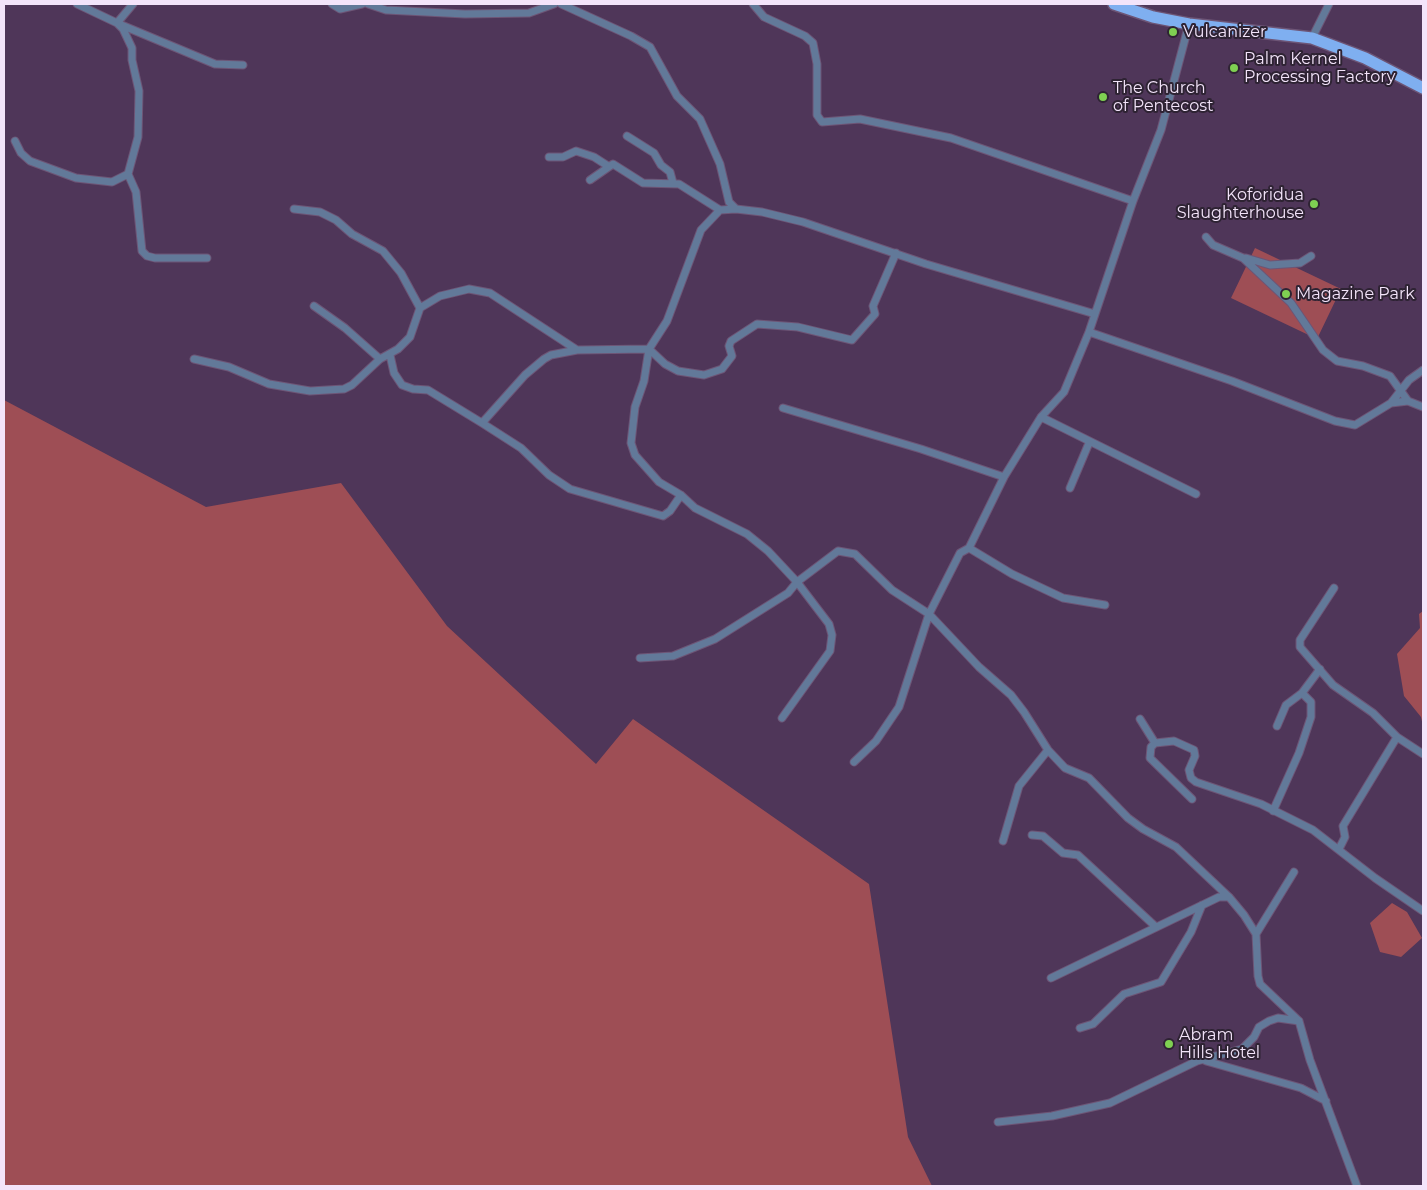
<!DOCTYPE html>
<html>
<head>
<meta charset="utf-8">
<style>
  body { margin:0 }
  #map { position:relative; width:1427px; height:1190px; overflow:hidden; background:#4f3659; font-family:Montserrat,sans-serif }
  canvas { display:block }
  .frame { position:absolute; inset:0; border:5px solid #f3e4fa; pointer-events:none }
</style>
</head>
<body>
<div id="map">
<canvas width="1427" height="1190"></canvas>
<div class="frame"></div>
</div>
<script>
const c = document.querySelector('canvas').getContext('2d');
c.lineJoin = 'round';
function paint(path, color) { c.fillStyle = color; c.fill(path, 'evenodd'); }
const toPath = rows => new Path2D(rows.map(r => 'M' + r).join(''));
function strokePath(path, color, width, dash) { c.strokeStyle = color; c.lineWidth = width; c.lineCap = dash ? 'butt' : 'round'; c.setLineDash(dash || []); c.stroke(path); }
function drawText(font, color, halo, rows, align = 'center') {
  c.font = font + ' Montserrat,sans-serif'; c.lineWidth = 4; c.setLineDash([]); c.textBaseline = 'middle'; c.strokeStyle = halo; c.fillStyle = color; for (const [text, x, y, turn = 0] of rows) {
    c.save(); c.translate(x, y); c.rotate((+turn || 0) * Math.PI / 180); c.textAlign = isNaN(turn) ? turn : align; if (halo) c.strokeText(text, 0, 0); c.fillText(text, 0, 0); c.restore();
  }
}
const green = toPath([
  [1255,248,1341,289,1317,339,1231,298],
  [4,400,206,507,341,483,447,626,596,764,633,719,869,884,908,1137,932,1186,4,1186],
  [1423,611,1423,726,1421,717,1404,696,1397,654,1420,628,1419,614],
  [1392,903,1407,912,1422,938,1401,957,1380,952,1370,923]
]);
const minor = toPath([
  [77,4,117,23,133,4],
  [332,4,340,9,362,4],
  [368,4,386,10,465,14,529,13,554,4],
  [561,4,631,36,650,47,677,96,700,119,720,164,729,202,736,209],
  [753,4,764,17,805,36,813,43,817,64,817,115,822,122,860,119,951,138,1133,201],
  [117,23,123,29,132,48,132,60,139,91,138,137,128,174,136,192,142,251,147,256,155,258,207,258],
  [119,24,215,64,243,65],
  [1312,38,1329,4],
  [627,136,654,153,661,165,670,172,673,183],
  [15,141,21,153,30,161,76,178,112,182,128,174],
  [549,157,563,157,576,151,594,157,608,166],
  [590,180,613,164,643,183,679,184,720,210],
  [294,209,320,212,336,220,352,234,383,251,401,273,420,308],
  [1206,237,1213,245,1243,258,1291,303,1323,350,1337,361,1363,366,1390,376,1408,401],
  [1246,258,1270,265,1300,263,1311,256],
  [314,306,345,328,380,359],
  [1089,332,1232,381,1335,421,1355,425,1391,403,1408,401,1423,407],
  [649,349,644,381,635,407,631,443,635,455,659,482,681,495,695,508,747,534,768,551,797,582,829,624,832,635,830,651,782,718],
  [649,349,665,364,678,371,704,375,722,369,732,356,729,346,731,341,757,324,798,327,852,340,875,314,873,306,896,253],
  [390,355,394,373,402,385,413,389,428,390,482,423,521,448,549,475,570,489,663,516,670,511,681,495],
  [194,359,229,367,269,384,310,391,344,389,352,385,380,359,398,349,410,337,420,308,440,296,469,289,490,293,577,350,649,349,667,321,701,230,720,210,736,209,762,212,803,222,926,264,1095,314],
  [1391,403,1409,380,1423,370],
  [783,408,921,449,1004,477],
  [1041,417,1196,494],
  [482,423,525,375,544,359,551,355,577,350],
  [1070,488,1089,443],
  [969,548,1012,574,1063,598,1105,605],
  [1334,588,1300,640,1300,647,1333,685,1373,713,1397,737,1423,754],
  [640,658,673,656,715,639,788,593,797,582,838,551,855,554,892,590,929,614,979,667,1011,695,1024,712,1048,750,1065,768,1089,778,1128,818,1143,829,1176,847,1229,897,1244,915,1256,934,1258,976,1260,984,1299,1021,1310,1060,1357,1186],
  [1140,719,1155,743,1174,741,1194,750,1195,756,1189,770,1191,778,1196,782,1261,804,1313,830,1375,878,1423,911],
  [1277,726,1286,705,1302,693,1320,669],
  [1155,743,1151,747,1150,758,1192,799],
  [854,762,876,741,899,707,929,614,960,553,969,548,1004,477,1041,417,1064,392,1089,332,1133,201,1161,130,1189,24],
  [1273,811,1299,753,1311,717,1311,702,1302,693],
  [1032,835,1043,836,1063,853,1078,855,1156,927],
  [1003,841,1019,786,1048,750],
  [1339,849,1345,837,1343,826,1397,737],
  [1256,934,1294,872],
  [1051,978,1219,897,1229,897],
  [1080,1028,1093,1024,1124,994,1161,982,1191,932,1202,905],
  [1206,1061,1301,1088,1326,1101],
  [998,1122,1052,1116,1110,1103,1197,1061,1242,1049,1254,1037,1259,1027,1269,1021,1278,1018,1299,1021]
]);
const primary = toPath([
  [1114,4,1153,17,1189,24,1312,38,1365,58,1423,88]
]);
const markers = [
  [1173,32,5,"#7fd052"],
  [1234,68,5,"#7fd052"],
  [1103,97,5,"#7fd052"],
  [1314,204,5,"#7fd052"],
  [1286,294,5,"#7fd052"],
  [1169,1044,5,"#7fd052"]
];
const poiNames = [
  ["Vulcanizer",1183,32],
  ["Palm Kernel",1244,59],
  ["Processing Factory",1244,77],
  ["The Church",1113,88],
  ["of Pentecost",1113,106],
  ["Koforidua",1304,195,"right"],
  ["Slaughterhouse",1304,213,"right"],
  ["Magazine Park",1296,294],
  ["Abram",1179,1035],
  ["Hills Hotel",1179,1053]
];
paint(green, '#9e4e55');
strokePath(minor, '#6d5576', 9);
strokePath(primary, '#6d5576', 14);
strokePath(minor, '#627999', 7);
strokePath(primary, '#7faff0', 11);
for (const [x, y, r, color] of markers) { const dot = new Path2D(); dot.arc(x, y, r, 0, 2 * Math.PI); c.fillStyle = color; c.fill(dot); strokePath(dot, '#2e2333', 2); }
drawText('16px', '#f3e4fa', '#2e2333', poiNames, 'left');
</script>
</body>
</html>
